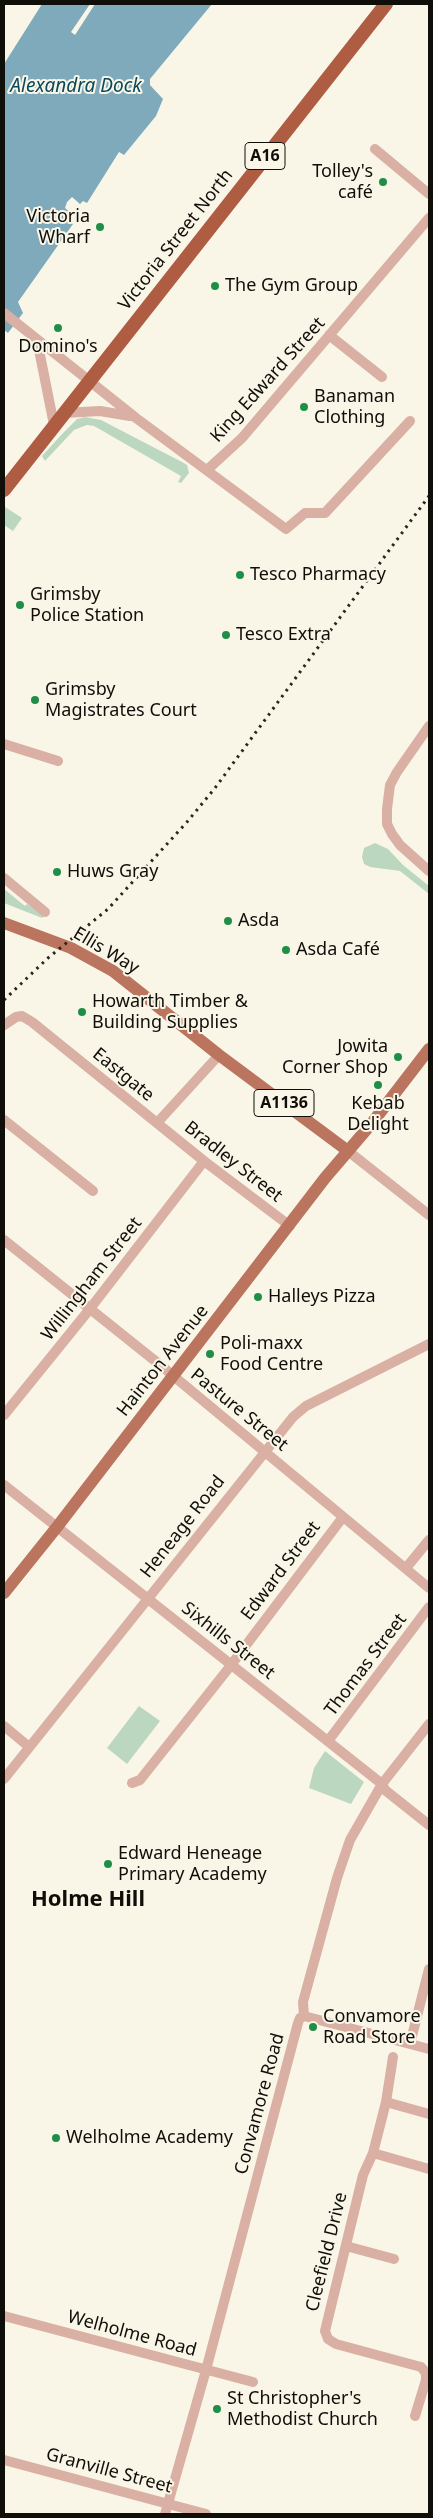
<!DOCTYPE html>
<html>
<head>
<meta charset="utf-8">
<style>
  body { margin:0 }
  #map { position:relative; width:433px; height:2518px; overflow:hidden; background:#f9f6e8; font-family:"Noto Sans",sans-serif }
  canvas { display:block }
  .frame { position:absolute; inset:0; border:5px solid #0f0e09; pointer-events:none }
</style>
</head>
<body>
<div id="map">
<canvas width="433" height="2518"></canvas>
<div class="frame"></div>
</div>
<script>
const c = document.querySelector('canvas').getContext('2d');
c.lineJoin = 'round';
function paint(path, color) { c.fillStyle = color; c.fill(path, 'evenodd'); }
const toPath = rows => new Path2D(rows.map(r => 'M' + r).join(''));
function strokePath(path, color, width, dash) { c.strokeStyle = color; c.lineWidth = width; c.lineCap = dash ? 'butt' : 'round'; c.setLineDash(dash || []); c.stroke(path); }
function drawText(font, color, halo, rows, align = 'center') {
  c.font = font + ' "Noto Sans",sans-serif'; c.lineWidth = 4; c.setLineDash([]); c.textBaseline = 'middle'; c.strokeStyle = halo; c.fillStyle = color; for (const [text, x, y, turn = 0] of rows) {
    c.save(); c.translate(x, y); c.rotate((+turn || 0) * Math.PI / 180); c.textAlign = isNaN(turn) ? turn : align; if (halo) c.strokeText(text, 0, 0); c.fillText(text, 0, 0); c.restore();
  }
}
const green = toPath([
  [85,417,101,420,182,462,187,465,189,473,181,483,178,482,181,476,94,426,87,425,74,430,45,461,42,456,63,433,77,419],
  [5,507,22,518,13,531,4,525],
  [375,843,388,849,403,865,429,886,429,894,400,871,370,867,364,864,362,857,364,848],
  [4,889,25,906,27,904,44,916,42,918,4,903],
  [139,1706,160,1721,127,1764,107,1748],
  [325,1751,364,1782,351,1804,309,1788,314,1768]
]);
const water = toPath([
  [42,4,212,4,150,79,150,85,163,99,156,116,124,155,119,152,87,203,83,201,80,204,72,197,67,202,65,208,72,214,69,221,73,224,18,302,23,313,8,333,4,330,4,64]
]);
const pier = toPath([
  [90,4,95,4,75,35,71,32]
]);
const minor = toPath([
  [375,149,429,194],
  [4,313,136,418,286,529,305,513,325,513,410,421],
  [329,335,382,377],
  [37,340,54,425],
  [64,413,100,411,130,416],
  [207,470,242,438,429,218],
  [429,726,397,772,390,785,387,809,387,824,392,834,400,845,429,871],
  [4,744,58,761],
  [4,878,45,912],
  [4,1025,16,1017,22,1016,32,1022,204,1161,290,1226],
  [4,1120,93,1191],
  [157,1123,219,1055],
  [348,1151,429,1215],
  [4,1240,159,1364,429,1588],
  [4,1415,89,1310,204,1161],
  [4,1485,382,1784,385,1790,429,1825],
  [406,1568,429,1540],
  [4,1726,28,1746],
  [328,1741,429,1607],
  [4,1779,293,1417,306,1406,429,1344],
  [132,1783,140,1780,228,1669,343,1517],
  [304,2016,303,2002,337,1878,350,1840,382,1784,429,1724],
  [304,2016,429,2049],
  [410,2044,429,1969],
  [393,2057,386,2102,373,2153,363,2175,325,2331,328,2339,336,2344,421,2367,426,2373,426,2380,415,2416],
  [386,2102,429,2114],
  [373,2153,429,2169],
  [346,2246,394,2259],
  [4,2316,253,2382],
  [4,2460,206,2514],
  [165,2514,206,2370,298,2023,300,2018,304,2016]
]);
const major = toPath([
  [4,923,71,948,113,971,219,1055,348,1151],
  [4,1593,57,1527,325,1178,372,1123,429,1049]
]);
const highway = toPath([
  [4,490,386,4]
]);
const rail = toPath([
  [4,1000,48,958,108,909,187,822,215,788,429,496]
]);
const markers = [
  [383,182,5,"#1f8f48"],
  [100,227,5,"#1f8f48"],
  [215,286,5,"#1f8f48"],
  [58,328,5,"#1f8f48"],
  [304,407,5,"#1f8f48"],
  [240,575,5,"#1f8f48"],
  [20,605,5,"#1f8f48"],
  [226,635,5,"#1f8f48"],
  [35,700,5,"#1f8f48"],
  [57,872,5,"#1f8f48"],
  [228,921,5,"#1f8f48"],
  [286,950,5,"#1f8f48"],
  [82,1012,5,"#1f8f48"],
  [398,1057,5,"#1f8f48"],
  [378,1085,5,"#1f8f48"],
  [258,1297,5,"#1f8f48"],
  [210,1354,5,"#1f8f48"],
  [108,1864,5,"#1f8f48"],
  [313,2027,5,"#1f8f48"],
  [56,2138,5,"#1f8f48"],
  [217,2409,5,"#1f8f48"]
];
const shields = [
  [265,156,40],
  [284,1103,60]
];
const shieldNames = [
  ["A16",265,156],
  ["A1136",284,1103]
];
const poiNames = [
  ["Tolley's",373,172,"right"],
  ["café",373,193,"right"],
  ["Victoria",90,217,"right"],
  ["Wharf",90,238,"right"],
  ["The Gym Group",225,286],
  ["Domino's",58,347,"center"],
  ["Banaman",314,397],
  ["Clothing",314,418],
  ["Tesco Pharmacy",250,575],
  ["Grimsby",30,595],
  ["Police Station",30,616],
  ["Tesco Extra",236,635],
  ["Grimsby",45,690],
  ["Magistrates Court",45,711],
  ["Huws Gray",67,872],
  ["Asda",238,921],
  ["Asda Café",296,950],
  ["Howarth Timber &",92,1002],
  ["Building Supplies",92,1023],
  ["Jowita",388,1047,"right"],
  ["Corner Shop",388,1068,"right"],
  ["Kebab",378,1104,"center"],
  ["Delight",378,1125,"center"],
  ["Halleys Pizza",268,1297],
  ["Poli-maxx",220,1344],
  ["Food Centre",220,1365],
  ["Edward Heneage",118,1854],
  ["Primary Academy",118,1875],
  ["Convamore",323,2017],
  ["Road Store",323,2038],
  ["Welholme Academy",66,2138],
  ["St Christopher's",227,2399],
  ["Methodist Church",227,2420]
];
const streetNames = [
  ["Victoria Street North",176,240,-52],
  ["King Edward Street",268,380,-48],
  ["Ellis Way",106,951,31],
  ["Eastgate",123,1075,39],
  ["Bradley Street",233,1162,38],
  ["Willingham Street",92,1279,-52],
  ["Hainton Avenue",163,1361,-52],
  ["Pasture Street",239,1410,39],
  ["Heneage Road",183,1527,-52],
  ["Edward Street",281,1571,-53],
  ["Sixhills Street",228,1641,38],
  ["Thomas Street",366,1665,-53],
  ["Convamore Road",260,2104,-75],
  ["Cleefield Drive",327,2252,-76],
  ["Welholme Road",132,2334,15],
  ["Granville Street",109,2471,15]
];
const waterNames = [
  ["Alexandra Dock",76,87]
];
const districtNames = [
  ["Holme Hill",88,1900]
];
paint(green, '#bbd7bf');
paint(water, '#7faabc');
paint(pier, '#f9f6e8');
strokePath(minor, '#d9b0a3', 10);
strokePath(major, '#bb745d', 12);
strokePath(highway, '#af5d42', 14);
strokePath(rail, '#272620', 3, [2.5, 5]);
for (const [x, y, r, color] of markers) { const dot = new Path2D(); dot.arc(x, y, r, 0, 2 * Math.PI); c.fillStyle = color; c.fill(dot); strokePath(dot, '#f9f6e8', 2); }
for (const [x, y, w] of shields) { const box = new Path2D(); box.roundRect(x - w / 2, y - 13.5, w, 27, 4); c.fillStyle = '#f9f6e8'; c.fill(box); strokePath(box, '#0f0e09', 1); }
drawText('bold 16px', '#0f0e09', null, shieldNames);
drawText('18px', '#0f0e09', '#f9f6e8', poiNames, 'left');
drawText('18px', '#0f0e09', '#f9f6e8', streetNames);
drawText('italic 19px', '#08485b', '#f9f6e8', waterNames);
drawText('bold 22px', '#0f0e09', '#f9f6e8', districtNames);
</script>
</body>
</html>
